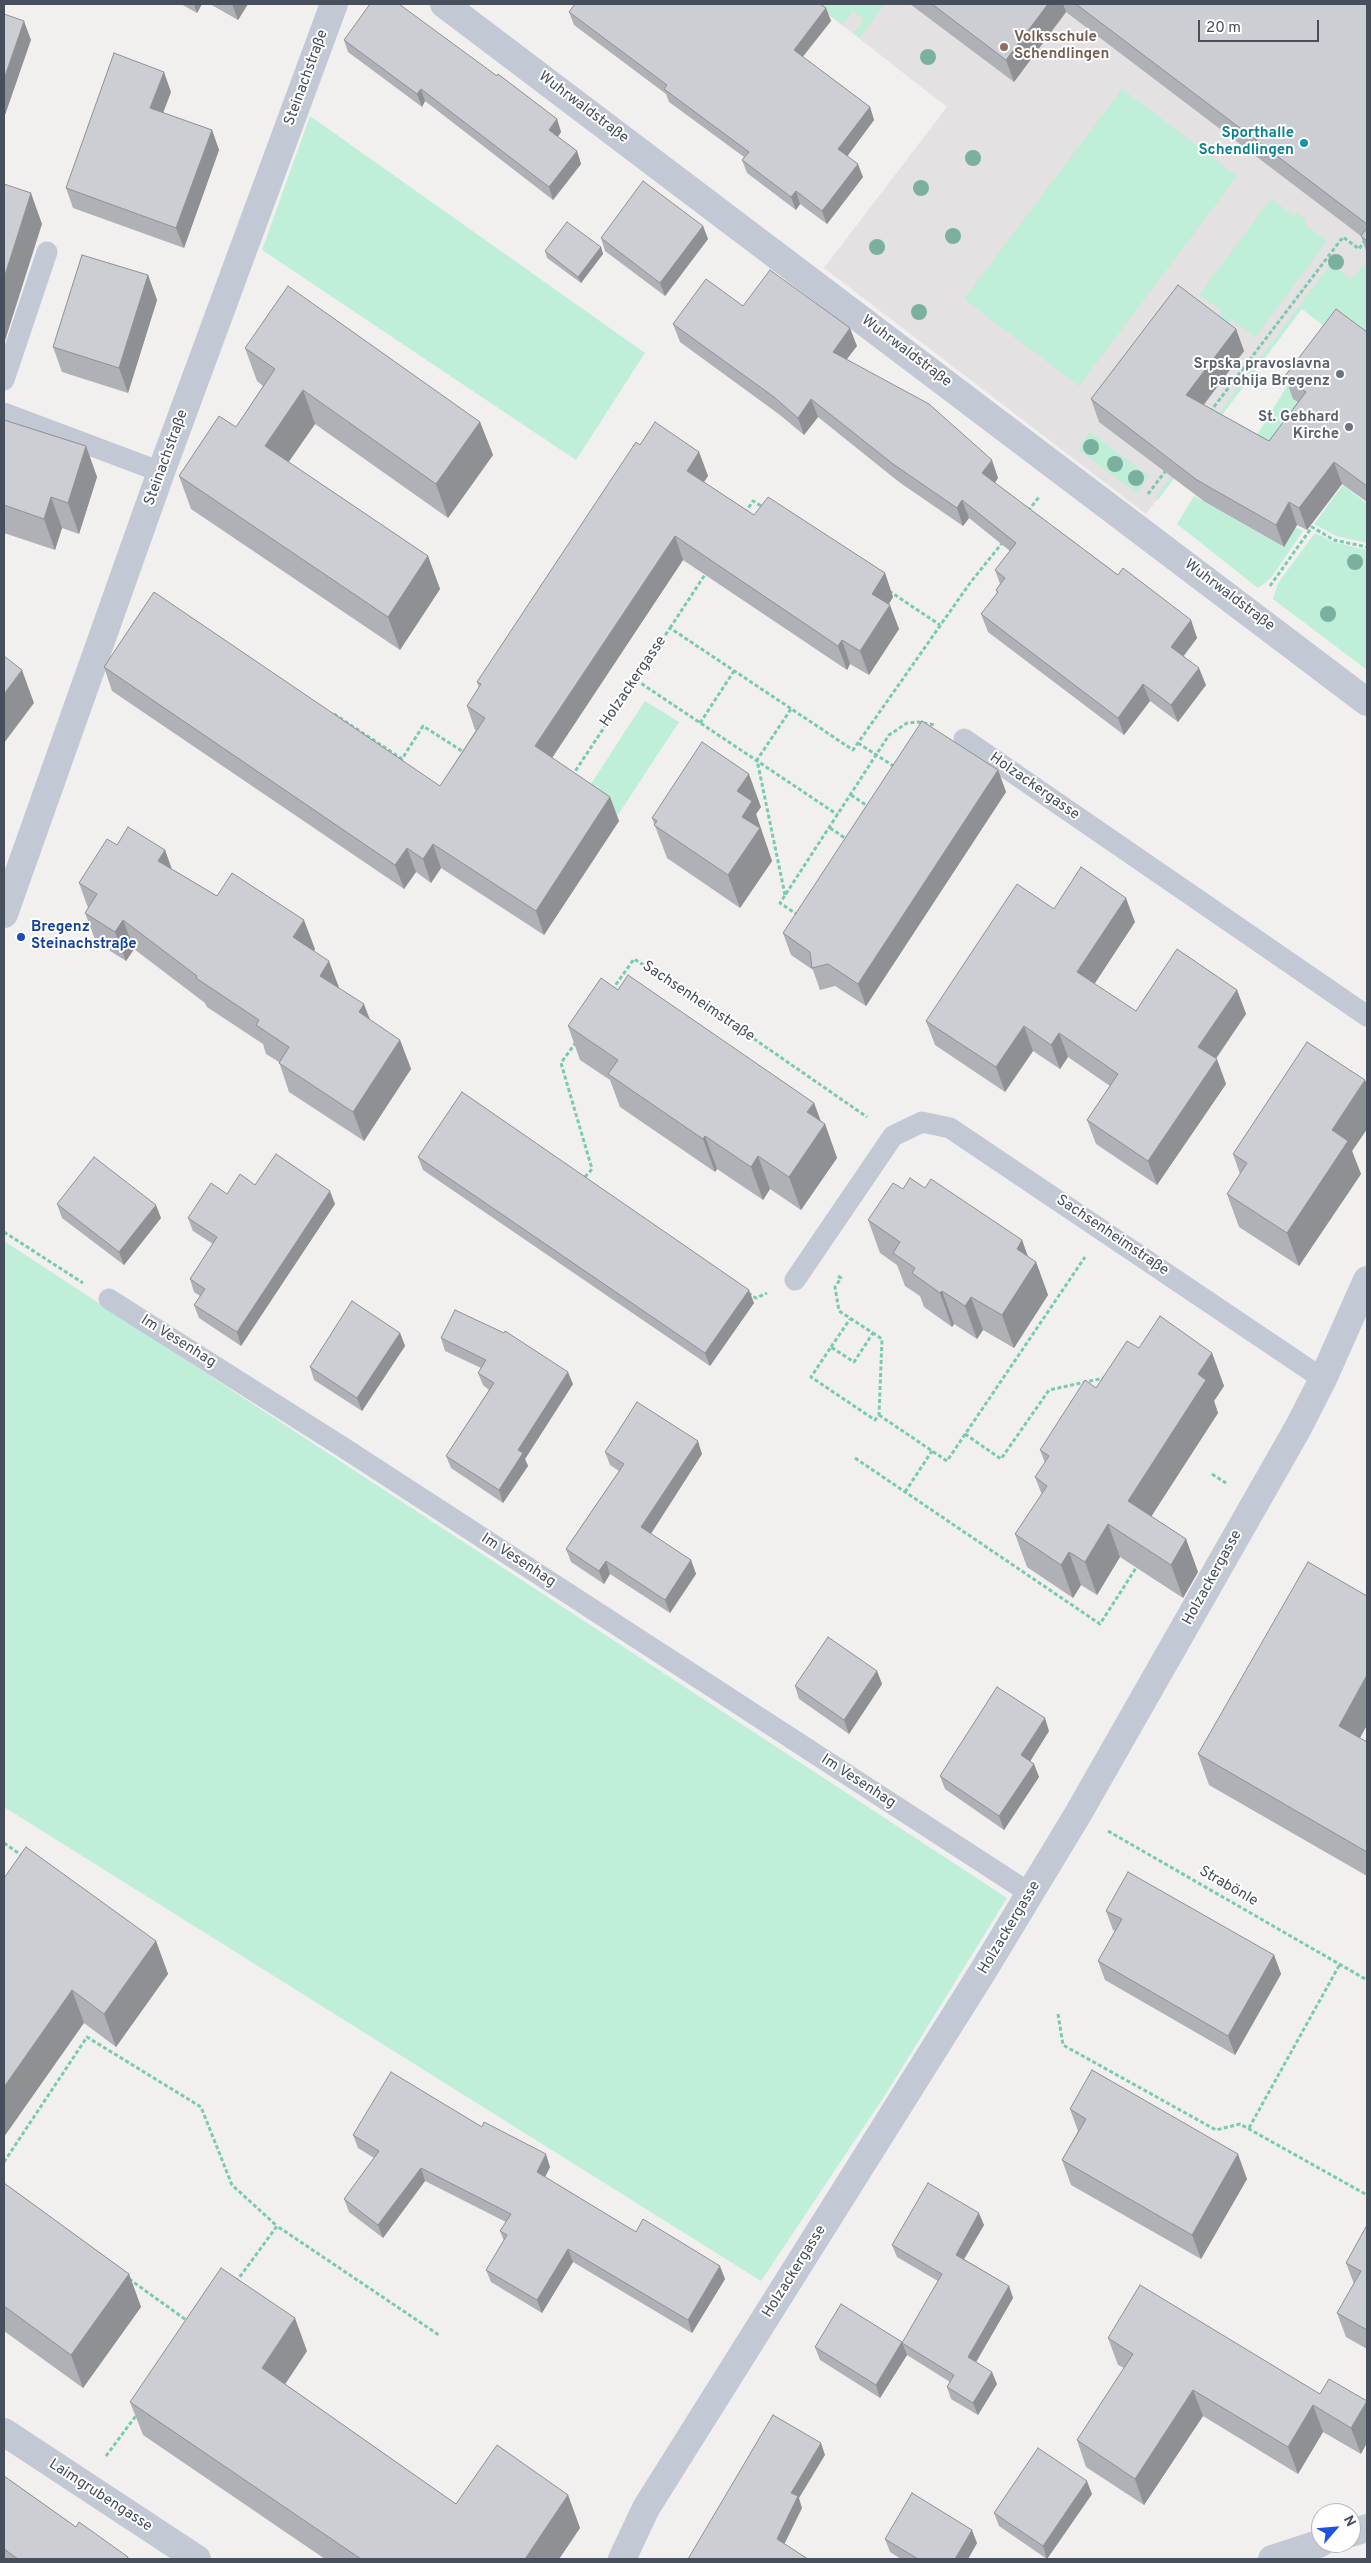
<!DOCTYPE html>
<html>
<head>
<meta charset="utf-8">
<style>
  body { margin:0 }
  #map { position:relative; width:1371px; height:2563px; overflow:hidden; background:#f2f0ef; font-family:Overpass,sans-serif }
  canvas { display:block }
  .frame { position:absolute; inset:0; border:5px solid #484f5c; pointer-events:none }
  .north { position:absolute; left:1311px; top:2503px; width:50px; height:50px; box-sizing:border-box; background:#fff; border:1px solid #b6b9be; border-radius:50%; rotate:63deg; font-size:14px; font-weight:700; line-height:20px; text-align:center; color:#484f5c }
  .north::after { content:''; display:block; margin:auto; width:18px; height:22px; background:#1e53dd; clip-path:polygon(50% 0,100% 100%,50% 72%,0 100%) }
  .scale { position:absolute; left:1198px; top:20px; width:121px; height:22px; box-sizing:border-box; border:2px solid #484f5c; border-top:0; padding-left:6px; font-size:15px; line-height:18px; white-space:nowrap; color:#484f5c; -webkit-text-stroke:4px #fff; paint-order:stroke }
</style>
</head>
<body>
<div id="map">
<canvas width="1371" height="2563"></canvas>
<div class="frame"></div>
<div class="north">N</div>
<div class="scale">20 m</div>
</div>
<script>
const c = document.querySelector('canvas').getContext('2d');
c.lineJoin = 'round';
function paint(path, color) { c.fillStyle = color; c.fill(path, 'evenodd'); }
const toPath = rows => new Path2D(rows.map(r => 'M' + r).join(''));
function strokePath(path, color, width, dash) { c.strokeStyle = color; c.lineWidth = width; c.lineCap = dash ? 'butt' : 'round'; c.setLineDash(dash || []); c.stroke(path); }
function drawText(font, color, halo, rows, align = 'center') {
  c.font = font + ' Overpass,sans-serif'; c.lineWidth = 4; c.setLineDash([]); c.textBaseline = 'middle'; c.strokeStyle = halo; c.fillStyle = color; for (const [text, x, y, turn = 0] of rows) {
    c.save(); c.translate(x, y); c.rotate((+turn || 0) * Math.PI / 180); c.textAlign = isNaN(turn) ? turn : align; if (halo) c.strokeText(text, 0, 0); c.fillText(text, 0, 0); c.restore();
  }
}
const education = toPath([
  [815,4,1367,4,1367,292,1333,266,1146,514,824,268,947,107]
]);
const green = toPath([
  [815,4,885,4,859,38,853,33,864,19,853,11,842,25],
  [1122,89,1237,176,1079,386,964,299],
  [310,116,645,353,576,460,262,250],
  [1271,199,1294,216,1297,213,1306,221,1304,224,1327,241,1255,337,1232,320,1228,324,1218,316,1222,311,1199,295],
  [1367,260,1367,348,1339,338,1302,309,1158,500,1155,498,1331,264,1352,280],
  [1295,373,1314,414,1277,464,1249,448],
  [1090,432,1149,476,1137,493,1078,449],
  [1343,485,1367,504,1367,543,1336,536,1314,524],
  [1194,496,1283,547,1295,527,1303,531,1271,578,1258,588,1177,524],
  [1315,533,1333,542,1367,550,1367,670,1273,599,1278,583],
  [645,701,679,722,618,815,585,793],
  [4,1241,1007,1898,887,2092,761,2281,4,1807]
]);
const path = toPath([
  [1210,412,1343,237,1359,249,1367,237],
  [1148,494,1167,469],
  [1028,511,1039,497],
  [745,513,753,501,763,507],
  [1270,586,1312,527,1334,540,1367,547],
  [889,591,940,625],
  [670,628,706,573],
  [636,680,838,815],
  [334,714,402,759,423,726,465,753],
  [700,723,734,671],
  [858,743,895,767],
  [572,776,670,628,853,750,970,583,1003,542],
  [851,795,869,807],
  [830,828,848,840],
  [785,895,757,760,791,709],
  [798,915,780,903,889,735,907,723,918,722,935,725],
  [612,990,634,959,679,987,867,1117],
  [576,1042,561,1063,592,1169,583,1179],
  [4,1232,83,1283],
  [838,1276,841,1278,835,1287,839,1311,873,1333,854,1362,831,1347,811,1377,875,1420,879,1415,882,1339,873,1333],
  [748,1293,756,1298,767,1293],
  [831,1347,850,1319],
  [879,1415,947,1461,1085,1257],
  [965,1434,1001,1459,1049,1390,1104,1378],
  [855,1458,1100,1624,1136,1568],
  [1212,1474,1226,1483],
  [905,1492,932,1451],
  [1108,1831,1367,1980],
  [4,1843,24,1857],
  [1058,2014,1063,2045,1216,2130,1240,2124,1367,2195],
  [1249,2128,1340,1964],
  [4,2162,87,2037,201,2107,232,2185,277,2226],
  [129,2279,189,2322],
  [236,2282,277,2226,439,2335],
  [106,2456,138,2413]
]);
const lane = toPath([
  [4,380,47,252],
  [4,413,161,472],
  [964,739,1367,1016],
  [795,1280,893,1136,922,1122,950,1128,1323,1379],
  [109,1299,341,1446,1031,1894]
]);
const street = toPath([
  [444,4,1367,702],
  [4,914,161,472,334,4],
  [4,2432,197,2559],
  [1351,2533,1367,2528],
  [622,2559,646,2508,983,1971,1078,1814,1298,1428,1323,1379,1367,1280],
  [1272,2559,1321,2543]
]);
const trees = [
  [928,57],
  [973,158],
  [921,188],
  [953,236],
  [877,247],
  [1336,262],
  [919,312],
  [1091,447],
  [1115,464],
  [1136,478],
  [1355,562],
  [1328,614]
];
const wall = toPath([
  [181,4,202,4,197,13],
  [210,4,248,4,238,20],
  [910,4,1367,4,1367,254,1361,236,1066,12,1014,82],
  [826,8,831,21,803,57,870,107,874,120,847,156,863,177,827,224,800,204,796,210,747,173,742,160,744,157,669,102,666,94,574,25,569,12],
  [344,40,497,76,557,119,561,132,558,137,577,151,581,164,553,200,425,101,422,107,348,52],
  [171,92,163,113,212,130,219,150,184,248,73,208,66,188],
  [703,226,708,239,665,296,605,251,601,238],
  [601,247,603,254,581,283,547,258,545,251],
  [148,275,157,300,128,393,62,372,53,347],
  [743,306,857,346,847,359,998,478,995,483,1118,575,1191,620,1197,638,1184,656,1206,685,1178,722,1150,701,1124,735,988,632,981,614,997,593,996,590,1000,584,995,570,1010,551,969,518,963,526,899,482,818,417,804,435,780,415,680,342,673,324],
  [1236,329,1244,351,1204,405,1269,441,1298,402,1293,399,1285,376,1367,332,1367,502,1342,484,1307,530,1297,525,1284,547,1205,502,1099,422,1091,399],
  [245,348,480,422,493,455,448,518,315,424,288,462,428,556,440,589,400,650,191,509,179,476,236,427,263,386,257,381],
  [4,420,86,446,97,477,79,534,62,528,55,550,4,533],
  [640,445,699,452,708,476,704,482,754,515,885,573,893,597,889,604,899,629,869,675,850,664,847,670,683,560,552,758,610,797,619,821,544,935,441,868,431,883,416,872,404,889,112,691,104,667,440,786,476,730,475,730,467,706,479,687,477,682],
  [998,770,1006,792,866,1006,835,986,820,990,813,970,791,955,783,933],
  [761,807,756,814,772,861,740,908,667,858,652,818],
  [117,845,165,850,172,869,217,896,315,949,314,951,339,988,370,1020,400,1040,411,1069,364,1141,289,1092,279,1062,266,1054,263,1044,207,1007,205,1003,134,949,126,961,96,942,85,913,88,908,79,883],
  [1054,909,1135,922,1094,984,1136,1011,1237,990,1246,1014,1216,1059,1226,1084,1157,1185,1096,1144,1087,1120,1110,1086,1068,1057,1060,1069,1033,1051,1005,1092,935,1045,926,1021],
  [618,990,814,1103,821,1121,825,1124,837,1158,801,1210,770,1189,763,1200,717,1169,715,1172,620,1107,610,1080,580,1060,568,1026],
  [1365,1080,1367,1085,1367,1129,1352,1151,1361,1174,1299,1266,1239,1227,1227,1194,1240,1174,1233,1154],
  [418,1157,754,1303,710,1366,423,1170],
  [255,1185,335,1204,241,1346,199,1318,194,1305,200,1296,194,1292,190,1279,213,1244,193,1231,188,1218,227,1194],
  [925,1188,1022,1240,1028,1257,1036,1262,1048,1295,1014,1348,983,1330,977,1339,954,1324,952,1327,924,1307,920,1296,905,1286,897,1265,880,1253,868,1220],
  [57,1204,161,1218,124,1265,62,1218],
  [400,1333,405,1346,362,1411,314,1380,310,1367],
  [441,1338,573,1384,525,1459,528,1466,503,1503,451,1468,446,1456,489,1390,483,1385,478,1373,481,1368,445,1351],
  [1139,1348,1212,1353,1224,1386,1214,1401,1218,1413,1151,1516,1186,1539,1198,1572,1183,1598,1120,1557,1097,1595,1081,1585,1073,1598,1027,1567,1015,1534,1042,1495,1035,1477,1045,1463,1040,1450,1096,1388],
  [605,1452,702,1454,651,1534,691,1560,696,1574,670,1613,610,1574,604,1584,571,1562,566,1549,619,1471,610,1465],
  [1367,1596,1367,1725,1360,1738,1367,1742,1367,1876,1209,1785,1198,1754],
  [877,1671,882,1684,849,1734,799,1699,795,1686],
  [1049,1731,1030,1761,1034,1764,1039,1777,1004,1830,945,1789,940,1776],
  [4,1878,156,1941,168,1974,116,2047,84,2023],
  [1106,1911,1274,1955,1281,1974,1235,2055,1105,1980,1098,1961,1115,1931,1113,1930],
  [1070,2109,1247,2179,1201,2259,1071,2185,1062,2160,1078,2131],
  [482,2127,550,2167,545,2177,636,2232,725,2279,692,2333,573,2262,542,2313,491,2282,486,2270,504,2241,500,2231,506,2222,425,2181,383,2238,349,2212,344,2199,374,2158,358,2148,353,2135],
  [4,2183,129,2274,141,2307,83,2388,4,2331],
  [984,2225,964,2259,1009,2286,1013,2298,976,2362,997,2384,978,2415,951,2399,947,2387,950,2382,907,2355,880,2398,820,2360,815,2347,902,2342,903,2343,938,2281,897,2257,892,2245],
  [1367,2225,1367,2349,1346,2337,1337,2313,1354,2284,1346,2263],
  [1108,2338,1320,2394,1367,2401,1361,2454,1323,2432,1298,2474,1203,2416,1144,2505,1086,2467,1077,2440,1124,2368,1118,2365],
  [307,2351,285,2384,456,2504,568,2495,580,2528,559,2559,325,2559,143,2435,130,2402],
  [4,2476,76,2527,128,2557,129,2559,4,2559],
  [1092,2494,1047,2559,999,2526,994,2513],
  [885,2539,977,2543,968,2559,901,2559,890,2552]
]);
const shadedWall = toPath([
  [194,4,202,4,197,13],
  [232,4,248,4,238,20],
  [1048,4,1063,4,1066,12,1014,82,1006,60],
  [826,8,831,21,798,62,794,50],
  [24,21,31,40,4,118,4,79],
  [164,72,171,92,157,128,150,108],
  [421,89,425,101,422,107,417,94],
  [870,107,874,120,843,162,838,149],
  [557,119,561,132,554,142,549,130],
  [212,130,219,150,184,248,176,228],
  [577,151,581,164,553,200,549,187],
  [858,164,863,177,827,224,822,211],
  [796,191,800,204,796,210,791,197],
  [31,193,42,224,4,344,4,278],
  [703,226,708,239,665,296,660,283],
  [601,247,603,254,581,283,578,277],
  [148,275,157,300,128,393,119,368],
  [850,328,857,346,839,369,833,352],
  [1236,329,1244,351,1194,417,1186,395],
  [303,390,315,424,277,479,265,446],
  [811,399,818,417,804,435,798,418],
  [480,422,493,455,448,518,436,484],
  [86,446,97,477,79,534,68,503],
  [699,452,708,476,695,495,687,471],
  [992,460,998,478,989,491,982,473],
  [1334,462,1342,484,1307,530,1299,508],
  [51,497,62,528,55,550,44,519],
  [962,500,969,518,963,526,957,508],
  [1289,502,1297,525,1284,547,1276,525],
  [675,536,683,560,544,770,535,746],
  [428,556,440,589,400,650,388,617],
  [885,573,893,597,880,618,872,594],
  [890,605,899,629,869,675,860,651],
  [1191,620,1197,638,1177,664,1171,647],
  [842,640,850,664,847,670,838,646],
  [1199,668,1206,685,1178,722,1171,705],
  [22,670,34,703,4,743,4,694],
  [1143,684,1150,701,1124,735,1118,718],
  [998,770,1006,792,866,1006,858,984],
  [749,774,761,807,756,814,772,861,740,908,728,875,742,817,737,791],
  [610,797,619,821,544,935,536,911],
  [433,844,441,868,431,883,423,859],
  [407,848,416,872,404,889,395,865],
  [165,850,175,879,158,861],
  [1126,898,1135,922,1086,997,1077,972],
  [123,920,134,949,126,961,115,932],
  [304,920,315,949,303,966,293,937],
  [329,961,340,990,320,976],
  [1237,990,1246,1014,1207,1071,1198,1047],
  [364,1004,375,1033,359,1012],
  [1024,1026,1033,1051,1005,1092,996,1067],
  [1059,1033,1068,1057,1060,1069,1051,1045],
  [400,1040,411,1069,364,1141,353,1112],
  [1217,1059,1226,1084,1157,1185,1148,1161],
  [1365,1080,1367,1085,1367,1129,1352,1151,1361,1174,1299,1266,1287,1233,1332,1130],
  [814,1103,823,1128,825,1124,837,1158,801,1210,789,1177,807,1112],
  [705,1136,717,1169,715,1172,703,1139],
  [758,1156,770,1189,763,1200,751,1167],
  [330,1191,335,1204,241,1346,237,1332],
  [156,1205,161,1218,124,1265,119,1252],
  [1022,1240,1032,1268,1036,1262,1048,1295,1014,1348,1002,1315,1017,1249],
  [749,1290,754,1303,710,1366,705,1353],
  [942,1291,954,1324,952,1327,940,1293],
  [971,1297,983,1330,977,1339,965,1306],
  [400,1333,405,1346,362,1411,357,1398],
  [1212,1353,1224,1386,1214,1401,1218,1413,1140,1534,1128,1501,1198,1374],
  [568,1372,573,1384,525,1459,528,1466,503,1503,499,1490,518,1450],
  [698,1441,702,1454,646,1541,641,1527],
  [1108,1524,1120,1557,1097,1595,1085,1562],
  [1186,1539,1198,1572,1183,1598,1171,1565],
  [1069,1552,1081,1585,1073,1598,1061,1565],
  [691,1560,696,1574,670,1613,665,1600],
  [606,1561,610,1574,604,1584,599,1571],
  [877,1671,882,1684,849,1734,844,1720],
  [1367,1675,1367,1725,1350,1756,1339,1726],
  [1045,1718,1049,1731,1026,1768,1021,1755],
  [1034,1764,1039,1777,1004,1830,999,1816],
  [156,1941,168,1974,116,2047,104,2014],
  [1274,1955,1281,1974,1235,2055,1228,2036],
  [72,1990,84,2023,4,2137,4,2087],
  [546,2154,550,2167,541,2185,537,2172],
  [1238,2154,1247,2179,1201,2259,1192,2235],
  [421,2168,425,2181,383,2238,378,2225],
  [979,2213,984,2225,960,2266,956,2255],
  [568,2249,573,2262,542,2313,537,2300],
  [720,2266,725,2279,692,2333,688,2320],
  [129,2274,141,2307,83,2388,71,2355],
  [1009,2286,1013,2298,972,2369,968,2357],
  [295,2318,307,2351,274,2401,262,2368],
  [902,2342,907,2355,880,2398,876,2385],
  [992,2372,997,2384,978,2415,973,2403],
  [1193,2390,1203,2416,1144,2505,1135,2479],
  [1367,2401,1367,2443,1361,2454,1351,2428],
  [1313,2405,1323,2432,1298,2474,1288,2447],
  [821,2443,825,2455,799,2498,802,2508,781,2551,777,2539,791,2493],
  [1087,2481,1092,2494,1047,2559,1043,2546],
  [568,2495,580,2528,559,2559,525,2559],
  [972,2530,977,2543,968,2559,955,2559]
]);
const building = toPath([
  [370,4,399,4,497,76,498,74,557,119,549,130,577,151,549,187,421,89,417,94,344,40,370,4],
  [575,4,820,4,826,8,794,50,870,107,838,149,858,164,822,211,796,191,791,197,742,160,749,152,664,89,667,85,569,12,575,4],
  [932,4,1048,4,1006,60,932,4],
  [1076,4,1367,4,1367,224,1076,4],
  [4,14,24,21,4,79,4,14],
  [114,53,164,72,150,108,212,130,176,228,66,188,114,53],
  [643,181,703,226,660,283,601,238,643,181],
  [4,184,31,193,4,278,4,184],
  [567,222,601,247,578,277,545,251,567,222],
  [1367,228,1367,241,1361,236,1367,228],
  [82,255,148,275,119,368,53,347,82,255],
  [770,270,850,328,833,352,929,404,992,460,982,473,1118,575,1123,568,1191,620,1171,647,1199,668,1171,705,1143,684,1118,718,981,614,998,592,996,590,1005,578,995,570,1016,543,962,500,957,508,893,464,811,399,798,418,774,397,673,324,706,279,743,306,770,270],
  [1178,285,1236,329,1186,395,1269,441,1306,392,1285,376,1336,309,1367,332,1367,486,1334,462,1299,508,1289,502,1276,525,1197,480,1091,399,1178,285],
  [288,286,480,422,436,484,303,390,265,446,428,556,388,617,179,476,219,416,236,427,275,369,245,348,288,286],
  [4,420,86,446,68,503,51,497,44,519,4,505,4,420],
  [655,422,699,452,687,471,754,515,768,497,885,573,872,594,890,605,860,651,842,640,838,646,675,536,535,746,610,797,536,911,433,844,423,859,407,848,395,865,104,667,154,592,440,786,485,718,467,706,481,684,477,682,636,442,640,445,655,422],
  [4,656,22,670,4,694,4,656],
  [922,721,998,770,858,984,828,964,812,968,810,952,783,933,922,721],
  [702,742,749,774,737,791,752,801,742,817,760,828,728,875,654,825,657,821,652,818,702,742],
  [128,827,165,850,158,861,217,896,232,873,304,920,293,937,329,961,320,976,364,1004,359,1012,400,1040,353,1112,279,1063,289,1047,256,1025,259,1020,196,978,197,976,123,920,115,932,85,913,97,894,79,883,107,839,117,845,128,827],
  [1081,867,1126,898,1077,972,1136,1011,1177,949,1237,990,1198,1047,1217,1059,1148,1161,1087,1120,1118,1074,1059,1033,1051,1045,1024,1026,996,1067,926,1021,1017,884,1054,909,1081,867],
  [628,975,814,1103,807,1112,825,1124,789,1177,758,1156,751,1167,705,1136,703,1139,608,1074,618,1060,568,1026,601,978,618,990,628,975],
  [1307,1042,1365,1080,1332,1130,1348,1141,1287,1233,1227,1194,1247,1163,1233,1154,1307,1042],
  [462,1092,749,1290,705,1353,418,1157,462,1092],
  [276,1154,330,1191,237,1332,194,1305,205,1289,190,1279,217,1237,188,1218,211,1183,227,1194,240,1174,255,1185,276,1154],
  [94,1157,156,1205,119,1252,57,1204,94,1157],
  [910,1178,925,1188,931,1179,1022,1240,1017,1249,1036,1262,1002,1315,971,1297,965,1306,942,1291,940,1293,912,1273,915,1268,893,1253,900,1242,868,1220,893,1183,903,1189,910,1178],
  [352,1301,400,1333,357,1398,310,1367,352,1301],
  [455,1310,504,1333,505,1331,568,1372,518,1450,523,1453,499,1490,446,1456,494,1383,478,1373,486,1360,441,1338,455,1310],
  [1160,1316,1212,1353,1198,1374,1206,1380,1128,1501,1186,1539,1171,1565,1108,1524,1085,1562,1069,1552,1061,1565,1015,1534,1047,1486,1035,1477,1049,1456,1040,1450,1085,1380,1096,1388,1127,1341,1139,1348,1160,1316],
  [637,1402,698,1441,641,1527,691,1560,665,1600,606,1561,599,1571,566,1549,624,1464,605,1452,637,1402],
  [1308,1562,1367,1596,1367,1675,1339,1726,1367,1742,1367,1852,1198,1754,1308,1562],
  [828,1637,877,1671,844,1720,795,1686,828,1637],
  [997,1687,1045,1718,1021,1755,1034,1764,999,1816,940,1776,997,1687],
  [26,1847,156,1941,104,2014,72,1990,4,2087,4,1878,26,1847],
  [1128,1872,1274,1955,1228,2036,1098,1961,1122,1919,1106,1911,1128,1872],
  [1092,2070,1238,2154,1192,2235,1062,2160,1086,2119,1070,2109,1092,2070],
  [391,2072,482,2127,484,2122,546,2154,537,2172,636,2232,643,2219,720,2266,688,2320,568,2249,537,2300,486,2270,507,2235,500,2231,511,2214,421,2168,378,2225,344,2199,379,2151,353,2135,391,2072],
  [4,2183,129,2274,71,2355,4,2306,4,2183],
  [928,2183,979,2213,956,2255,1009,2286,968,2357,992,2372,973,2403,947,2387,954,2375,902,2343,942,2274,892,2245,928,2183],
  [1367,2225,1367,2330,1337,2313,1361,2271,1346,2263,1367,2225],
  [221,2268,295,2318,262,2368,456,2504,497,2445,568,2495,525,2559,361,2559,130,2402,221,2268],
  [1140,2285,1320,2394,1329,2379,1367,2401,1351,2428,1313,2405,1288,2447,1193,2390,1135,2479,1077,2440,1133,2354,1108,2338,1140,2285],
  [841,2304,902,2342,876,2385,815,2347,841,2304],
  [773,2415,821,2443,791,2493,798,2496,777,2539,808,2559,688,2559,773,2415],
  [1038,2448,1087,2481,1043,2546,994,2513,1038,2448],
  [4,2476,76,2527,79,2522,128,2557,127,2559,18,2559,4,2549,4,2476],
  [912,2493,972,2530,955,2559,918,2559,885,2539,912,2493]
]);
const markers = [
  [1004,47,5,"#8d6e63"],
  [1304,143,5,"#0f9aa8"],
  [1340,374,5,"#6b7280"],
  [1349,427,5,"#6b7280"],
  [21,937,5,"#1a4fb4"]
];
const educationNames = [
  ["Volksschule",1014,38],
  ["Schendlingen",1014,55]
];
const streetNames = [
  ["Steinachstraße",307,78,-70],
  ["Wuhrwaldstraße",583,108,37],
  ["Wuhrwaldstraße",906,352,37],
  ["Steinachstraße",167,458,-70],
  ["Wuhrwaldstraße",1229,596,37],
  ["Holzackergasse",634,682,-56],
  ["Holzackergasse",1034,787,35],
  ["Sachsenheimstraße",698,1002,34],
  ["Sachsenheimstraße",1112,1236,34],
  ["Im Vesenhag",178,1342,32],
  ["Im Vesenhag",518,1561,33],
  ["Holzackergasse",1213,1578,-61],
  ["Im Vesenhag",858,1782,33],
  ["Strabönle",1228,1887,30],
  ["Holzackergasse",1010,1928,-59],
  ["Holzackergasse",795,2272,-58],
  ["Laimgrubengasse",100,2496,33]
];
const cultureNames = [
  ["Sporthalle",1294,134],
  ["Schendlingen",1294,151]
];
const worshipNames = [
  ["Srpska pravoslavna",1330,365],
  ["parohija Bregenz",1330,382],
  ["St. Gebhard",1339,418],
  ["Kirche",1339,435]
];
const transitNames = [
  ["Bregenz",31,928],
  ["Steinachstraße",31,945]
];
paint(education, '#e3e1e1');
paint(green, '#bfeed9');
strokePath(path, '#78cbb0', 3, [4, 2.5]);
strokePath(lane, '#c3c9d4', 21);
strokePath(street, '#c3c9d4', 28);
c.fillStyle = '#7bb09e';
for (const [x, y] of trees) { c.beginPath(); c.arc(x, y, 8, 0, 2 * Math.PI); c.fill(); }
paint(wall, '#afb1b6');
paint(shadedWall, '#8f9094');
paint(building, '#ccced4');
strokePath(building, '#8f9094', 1);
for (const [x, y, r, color] of markers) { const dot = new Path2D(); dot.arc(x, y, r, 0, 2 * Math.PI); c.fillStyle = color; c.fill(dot); strokePath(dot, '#fff', 2); }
drawText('bold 15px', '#785e54', '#fff', educationNames, 'left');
drawText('15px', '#484f5c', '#fff', streetNames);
drawText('bold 15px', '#0d838f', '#fff', cultureNames, 'right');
drawText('bold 15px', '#5b616d', '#fff', worshipNames, 'right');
drawText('bold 15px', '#164399', '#fff', transitNames, 'left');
</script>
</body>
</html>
